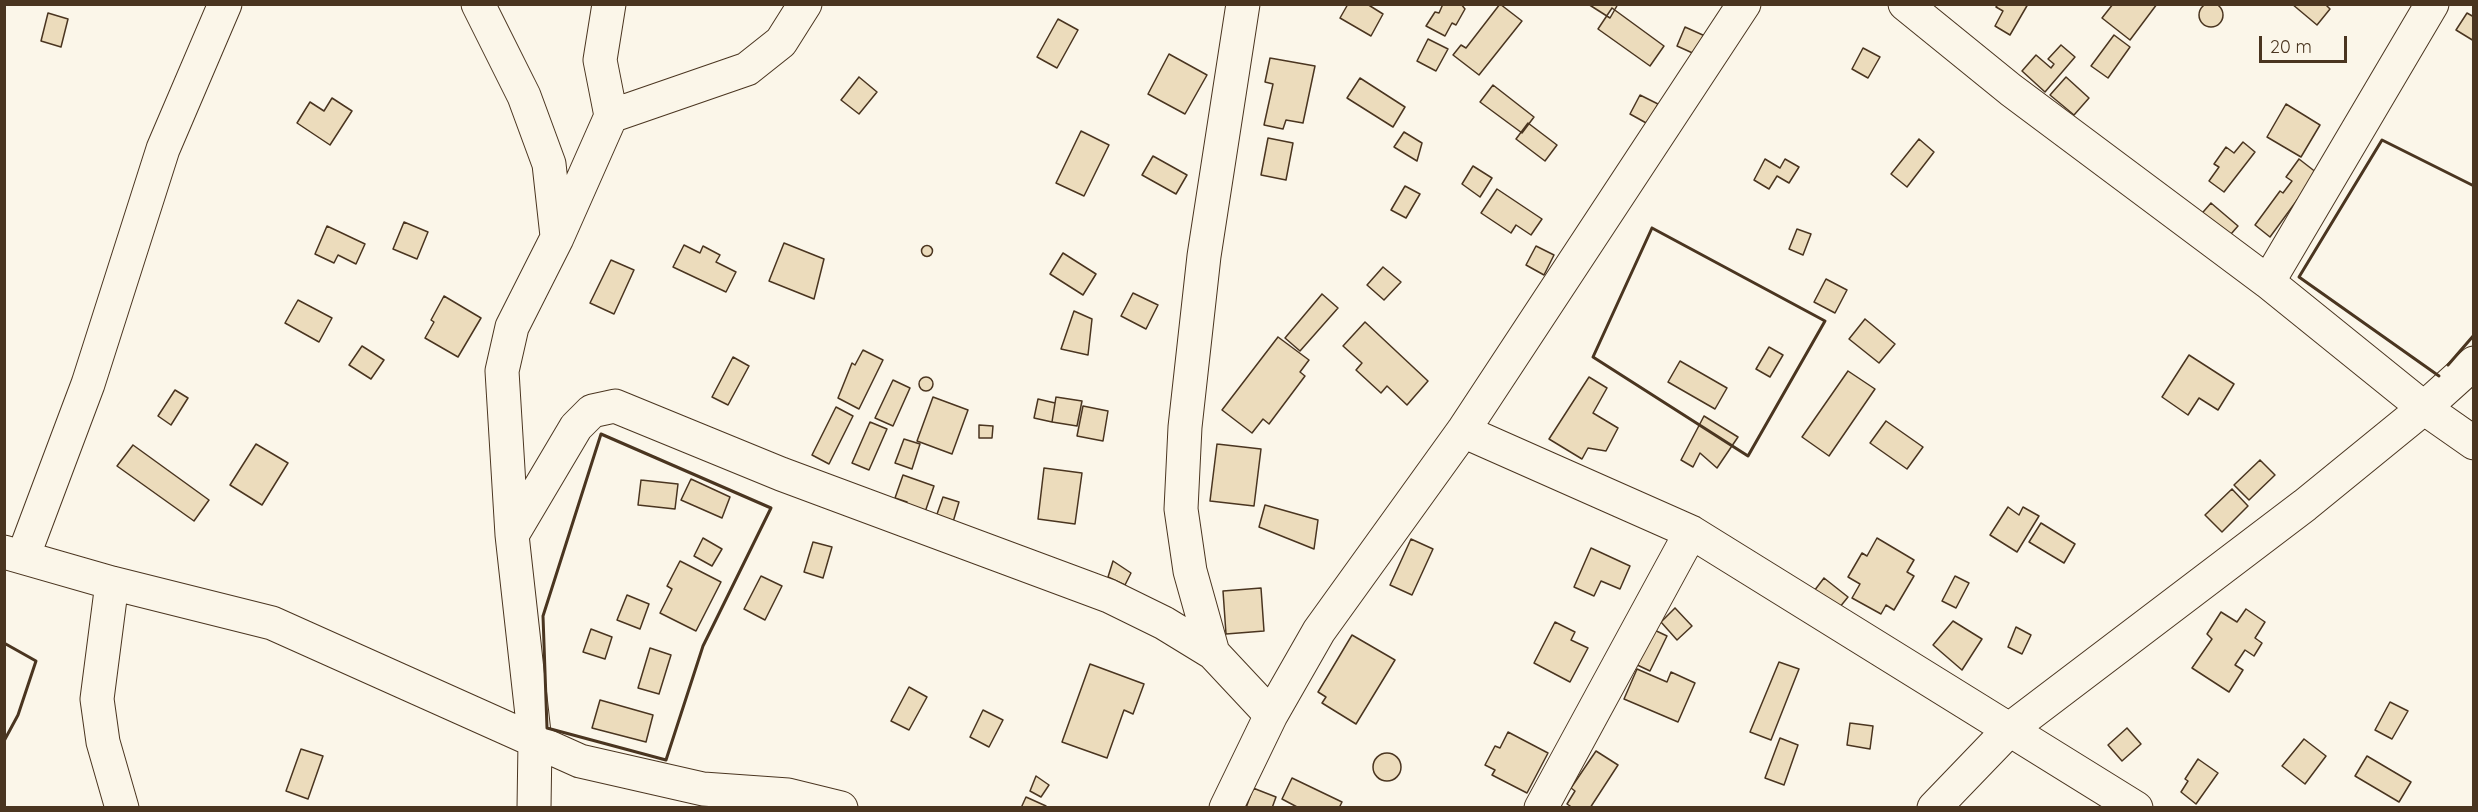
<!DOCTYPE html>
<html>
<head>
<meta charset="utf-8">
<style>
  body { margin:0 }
  #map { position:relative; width:2478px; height:812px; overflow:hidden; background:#fbf6e9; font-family:Quicksand,sans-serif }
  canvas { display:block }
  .frame { position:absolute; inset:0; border:6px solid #4a3520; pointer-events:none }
  .scale { position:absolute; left:2259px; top:36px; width:88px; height:27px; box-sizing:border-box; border:3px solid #4a3520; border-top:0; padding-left:8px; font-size:18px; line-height:21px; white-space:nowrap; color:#4a3520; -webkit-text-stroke:4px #fbf6e9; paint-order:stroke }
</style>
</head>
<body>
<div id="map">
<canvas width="2478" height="812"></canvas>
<div class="frame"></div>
<div class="scale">20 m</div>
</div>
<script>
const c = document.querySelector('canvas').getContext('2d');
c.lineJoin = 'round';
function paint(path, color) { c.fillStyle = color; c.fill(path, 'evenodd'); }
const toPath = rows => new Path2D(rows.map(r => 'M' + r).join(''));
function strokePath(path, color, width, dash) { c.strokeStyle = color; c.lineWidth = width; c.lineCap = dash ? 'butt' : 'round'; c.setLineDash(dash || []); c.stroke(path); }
const building = toPath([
  '2199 15a12 12 0 1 1 24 0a12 12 0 1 1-24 0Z',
  [1348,4,1367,4,1383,14,1371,36,1340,18,1348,4],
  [1443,4,1461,4,1465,9,1456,25,1452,23,1445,36,1426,26,1435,12,1439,13,1443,4],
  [1500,4,1522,21,1479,75,1453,55,1461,45,1466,48,1500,4],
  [1588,4,1618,4,1610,18,1588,4],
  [1998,4,2028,4,2010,35,1995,26,2003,11,1996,7,1998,4],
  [2113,4,2157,4,2130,40,2102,18,2113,4],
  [2292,4,2325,4,2330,9,2317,25,2292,4],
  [1612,8,1664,46,1650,66,1598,29,1612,8],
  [48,13,68,19,61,47,41,41,48,13],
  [2467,13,2474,17,2474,41,2456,30,2467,13],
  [1058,19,1078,30,1057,68,1037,57,1058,19],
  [1685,27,1705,36,1697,55,1677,46,1685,27],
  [2114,35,2130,47,2108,78,2091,66,2114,35],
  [1428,39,1448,49,1436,71,1417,61,1428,39],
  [2061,45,2075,57,2045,92,2022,71,2036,55,2051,68,2054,64,2048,59,2061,45],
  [1863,48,1880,57,1868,78,1852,69,1863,48],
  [1169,54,1207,75,1185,114,1148,94,1169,54],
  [1270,58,1315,66,1303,123,1286,120,1283,129,1264,125,1273,84,1265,82,1270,58],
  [859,77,877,92,859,114,841,100,859,77],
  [2066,77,2089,98,2074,115,2050,95,2066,77],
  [1360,78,1405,107,1393,127,1347,98,1360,78],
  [1493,85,1534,117,1522,133,1480,102,1493,85],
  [1640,95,1658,104,1648,124,1630,114,1640,95],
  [332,98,352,111,330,145,297,123,310,102,324,111,332,98],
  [2286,104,2320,125,2301,157,2267,137,2286,104],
  [1528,123,1557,145,1545,161,1516,139,1528,123],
  [1081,131,1109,145,1084,196,1056,183,1081,131],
  [1404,132,1422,143,1417,161,1394,147,1404,132],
  [1268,138,1293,143,1286,180,1261,175,1268,138],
  [1919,139,1934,152,1907,187,1891,174,1919,139],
  [2243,142,2255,152,2224,192,2209,181,2219,167,2214,164,2226,147,2234,153,2243,142],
  [1153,156,1187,175,1176,194,1142,175,1153,156],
  [1765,159,1780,168,1785,159,1799,167,1789,183,1777,176,1769,189,1754,180,1765,159],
  [2299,159,2317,173,2270,237,2255,225,2280,191,2283,193,2292,181,2286,177,2299,159],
  [1473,166,1492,178,1480,197,1462,184,1473,166],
  [1405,186,1420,194,1406,218,1391,210,1405,186],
  [1497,189,1542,219,1531,235,1516,225,1511,233,1481,213,1497,189],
  [2211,203,2238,226,2224,242,2197,219,2211,203],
  [404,222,428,232,417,259,393,249,404,222],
  [327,226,365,244,356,264,338,255,334,263,315,254,327,226],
  [1797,229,1811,234,1803,255,1789,249,1797,229],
  [784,243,824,259,814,299,769,281,784,243],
  [684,245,700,253,703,246,720,255,716,262,736,272,726,292,673,267,684,245],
  '921.5 251a5.5 5.5 0 1 1 11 0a5.5 5.5 0 1 1-11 0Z',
  [1536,246,1554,255,1544,275,1526,265,1536,246],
  [1063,253,1096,274,1083,295,1050,274,1063,253],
  [611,260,634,270,614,314,590,303,611,260],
  [1383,267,1401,282,1384,300,1367,285,1383,267],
  [1826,279,1847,290,1835,313,1814,302,1826,279],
  [1133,293,1158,305,1146,329,1121,316,1133,293],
  [1322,294,1338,308,1300,351,1285,338,1322,294],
  [444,296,481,318,458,357,425,338,434,322,431,320,444,296],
  [298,300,332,318,319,342,285,323,298,300],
  [1074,311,1092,319,1088,355,1061,349,1074,311],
  [1865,319,1895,344,1879,363,1849,339,1865,319],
  [1365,322,1428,381,1407,405,1387,386,1381,393,1356,370,1362,363,1343,346,1365,322],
  [1278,337,1309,360,1300,372,1305,376,1269,424,1263,419,1252,433,1222,410,1278,337],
  [362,346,384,360,371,379,349,365,362,346],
  [1769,347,1783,355,1770,377,1756,369,1769,347],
  [863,350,883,360,859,409,838,398,852,363,855,365,863,350],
  [2189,355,2234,384,2218,410,2199,398,2188,415,2162,397,2189,355],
  [733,357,749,366,728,405,712,397,733,357],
  [1680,361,1727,388,1715,409,1668,382,1680,361],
  [1848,371,1875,389,1829,456,1802,437,1848,371],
  '919 384a7 7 0 1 1 14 0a7 7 0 1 1-14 0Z',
  [1589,377,1607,388,1593,413,1618,428,1606,451,1588,448,1582,459,1549,439,1589,377],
  [893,380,910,388,893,426,875,418,893,380],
  [175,390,188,398,171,425,158,416,175,390],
  [933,397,968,410,952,454,917,441,933,397],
  [1056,397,1082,401,1077,426,1052,422,1056,397],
  [1038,399,1055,403,1052,422,1034,418,1038,399],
  [1083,406,1108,411,1103,441,1077,436,1083,406],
  [836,407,853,416,829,464,812,455,836,407],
  [1704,416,1738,437,1717,468,1700,453,1693,467,1681,460,1704,416],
  [1886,421,1923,447,1907,469,1870,443,1886,421],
  [870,422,887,429,869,470,852,463,870,422],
  [979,425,993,426,992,438,979,438,979,425],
  [904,439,920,444,912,469,895,463,904,439],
  [256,444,288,463,262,505,230,485,256,444],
  [1217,444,1261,449,1254,506,1210,501,1217,444],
  [133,445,209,500,194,521,117,466,133,445],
  [2260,460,2275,475,2249,500,2234,485,2260,460],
  [1044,468,1082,473,1075,524,1038,519,1044,468],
  [903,475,934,486,924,515,905,508,907,502,895,498,903,475],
  [691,479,730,497,722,518,681,500,691,479],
  [641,480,678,484,675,509,638,505,641,480],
  [2232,489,2248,506,2222,532,2205,515,2232,489],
  [943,497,959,502,953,522,936,517,943,497],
  [1265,505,1318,520,1314,549,1259,527,1265,505],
  [2008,507,2019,515,2023,507,2039,516,2017,552,1990,535,2008,507],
  [2041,523,2075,544,2064,563,2029,542,2041,523],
  [703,538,722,549,712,566,694,556,703,538],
  [1877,538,1914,560,1907,572,1914,576,1894,610,1886,605,1881,614,1852,598,1860,584,1848,577,1862,553,1867,556,1877,538],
  [1411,539,1433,549,1412,595,1390,585,1411,539],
  [813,542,832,547,823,578,804,572,813,542],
  [1591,548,1630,566,1620,589,1601,581,1594,596,1574,587,1591,548],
  [680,561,721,582,696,631,660,613,672,589,667,586,680,561],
  [1113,561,1131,573,1125,585,1108,577,1113,561],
  [761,576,782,586,765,620,744,609,761,576],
  [1955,576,1969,583,1956,608,1942,601,1955,576],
  [1824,578,1848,597,1835,613,1811,595,1824,578],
  [1261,588,1264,631,1226,634,1223,591,1261,588],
  [627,595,649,604,640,629,617,620,627,595],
  [1675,608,1692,626,1677,640,1661,622,1675,608],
  [2246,609,2265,622,2255,638,2262,643,2254,656,2245,650,2235,665,2243,670,2229,692,2192,668,2212,639,2207,634,2221,612,2237,622,2246,609],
  [1953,621,1982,639,1962,670,1933,645,1953,621],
  [1555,622,1575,632,1571,640,1588,648,1570,682,1534,663,1555,622],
  [1648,627,1667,636,1650,671,1631,662,1648,627],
  [2016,627,2031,635,2022,654,2008,647,2016,627],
  [591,629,612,637,605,659,583,652,591,629],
  [1352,635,1395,660,1356,724,1322,703,1326,697,1318,692,1352,635],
  [650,648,671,655,659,694,638,688,650,648],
  [1779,662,1799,669,1771,740,1750,732,1779,662],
  [1090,664,1144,684,1133,714,1124,710,1107,758,1062,742,1090,664],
  [1637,669,1667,682,1671,672,1695,683,1678,722,1624,699,1637,669],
  [909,687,927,697,909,730,891,721,909,687],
  [600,700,653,715,646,742,592,728,600,700],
  [2390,702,2408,711,2392,739,2375,730,2390,702],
  [983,710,1003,720,989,747,970,737,983,710],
  [1850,723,1873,726,1870,749,1847,745,1850,723],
  [2127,728,2141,744,2122,761,2108,745,2127,728],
  [1508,732,1548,753,1527,793,1492,775,1495,770,1485,765,1495,746,1500,748,1508,732],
  [1780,738,1798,745,1784,785,1765,778,1780,738],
  [2304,739,2326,756,2305,784,2282,766,2304,739],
  [301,749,323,756,308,799,286,791,301,749],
  [1596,751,1618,765,1590,808,1573,808,1567,804,1575,791,1571,788,1596,751],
  '1373 767a14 14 0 1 1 28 0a14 14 0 1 1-28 0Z',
  [2367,756,2411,782,2399,802,2355,776,2367,756],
  [2198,759,2218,773,2196,804,2181,792,2188,781,2185,779,2198,759],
  [1036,776,1049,785,1041,797,1030,791,1036,776],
  [1292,778,1342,802,1339,808,1299,808,1282,799,1292,778],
  [1253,788,1276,797,1272,808,1246,808,1253,788],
  [1026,797,1046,806,1045,808,1021,808,1026,797]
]);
const minor = toPath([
  [478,4,524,96,549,164,557,236],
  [609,4,600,60,611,116],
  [1905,4,2011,90,2268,282,2424,408,2474,443],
  [2268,282,2432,4],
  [1463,431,1691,532,2136,808],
  [512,535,576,427,592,411,615,406,781,474,1109,596,1164,623,1213,653,1271,715],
  [4,552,112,583,272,623,580,761,703,789,788,795,841,808],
  [23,557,88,384,163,149,225,4],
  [112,583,97,699,103,742,122,808],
  [1213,653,1190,571,1181,509,1185,427,1204,256,1243,4],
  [534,808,535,742,512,535,502,371,512,327,557,238,611,116,747,69,781,42,805,4],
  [1226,808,1271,715,1319,631,1463,431,1744,4],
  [1541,808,1691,532],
  [1934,808,2010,729,2305,505,2424,408,2474,363]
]);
const wall = toPath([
  [1652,228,1825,321,1748,456,1593,357,1652,228],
  [2448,365,2474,335],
  [2439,376,2299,277,2382,140,2474,186],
  [601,434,771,508,703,646,666,760,547,728,543,616,601,434],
  [4,643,36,661,18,715,4,741]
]);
paint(building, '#ecdcbc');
strokePath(building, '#4a3520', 1.5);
strokePath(minor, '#4a3520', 35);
strokePath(minor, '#fbf6e9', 33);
strokePath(wall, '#4a3520', 3);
</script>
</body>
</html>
